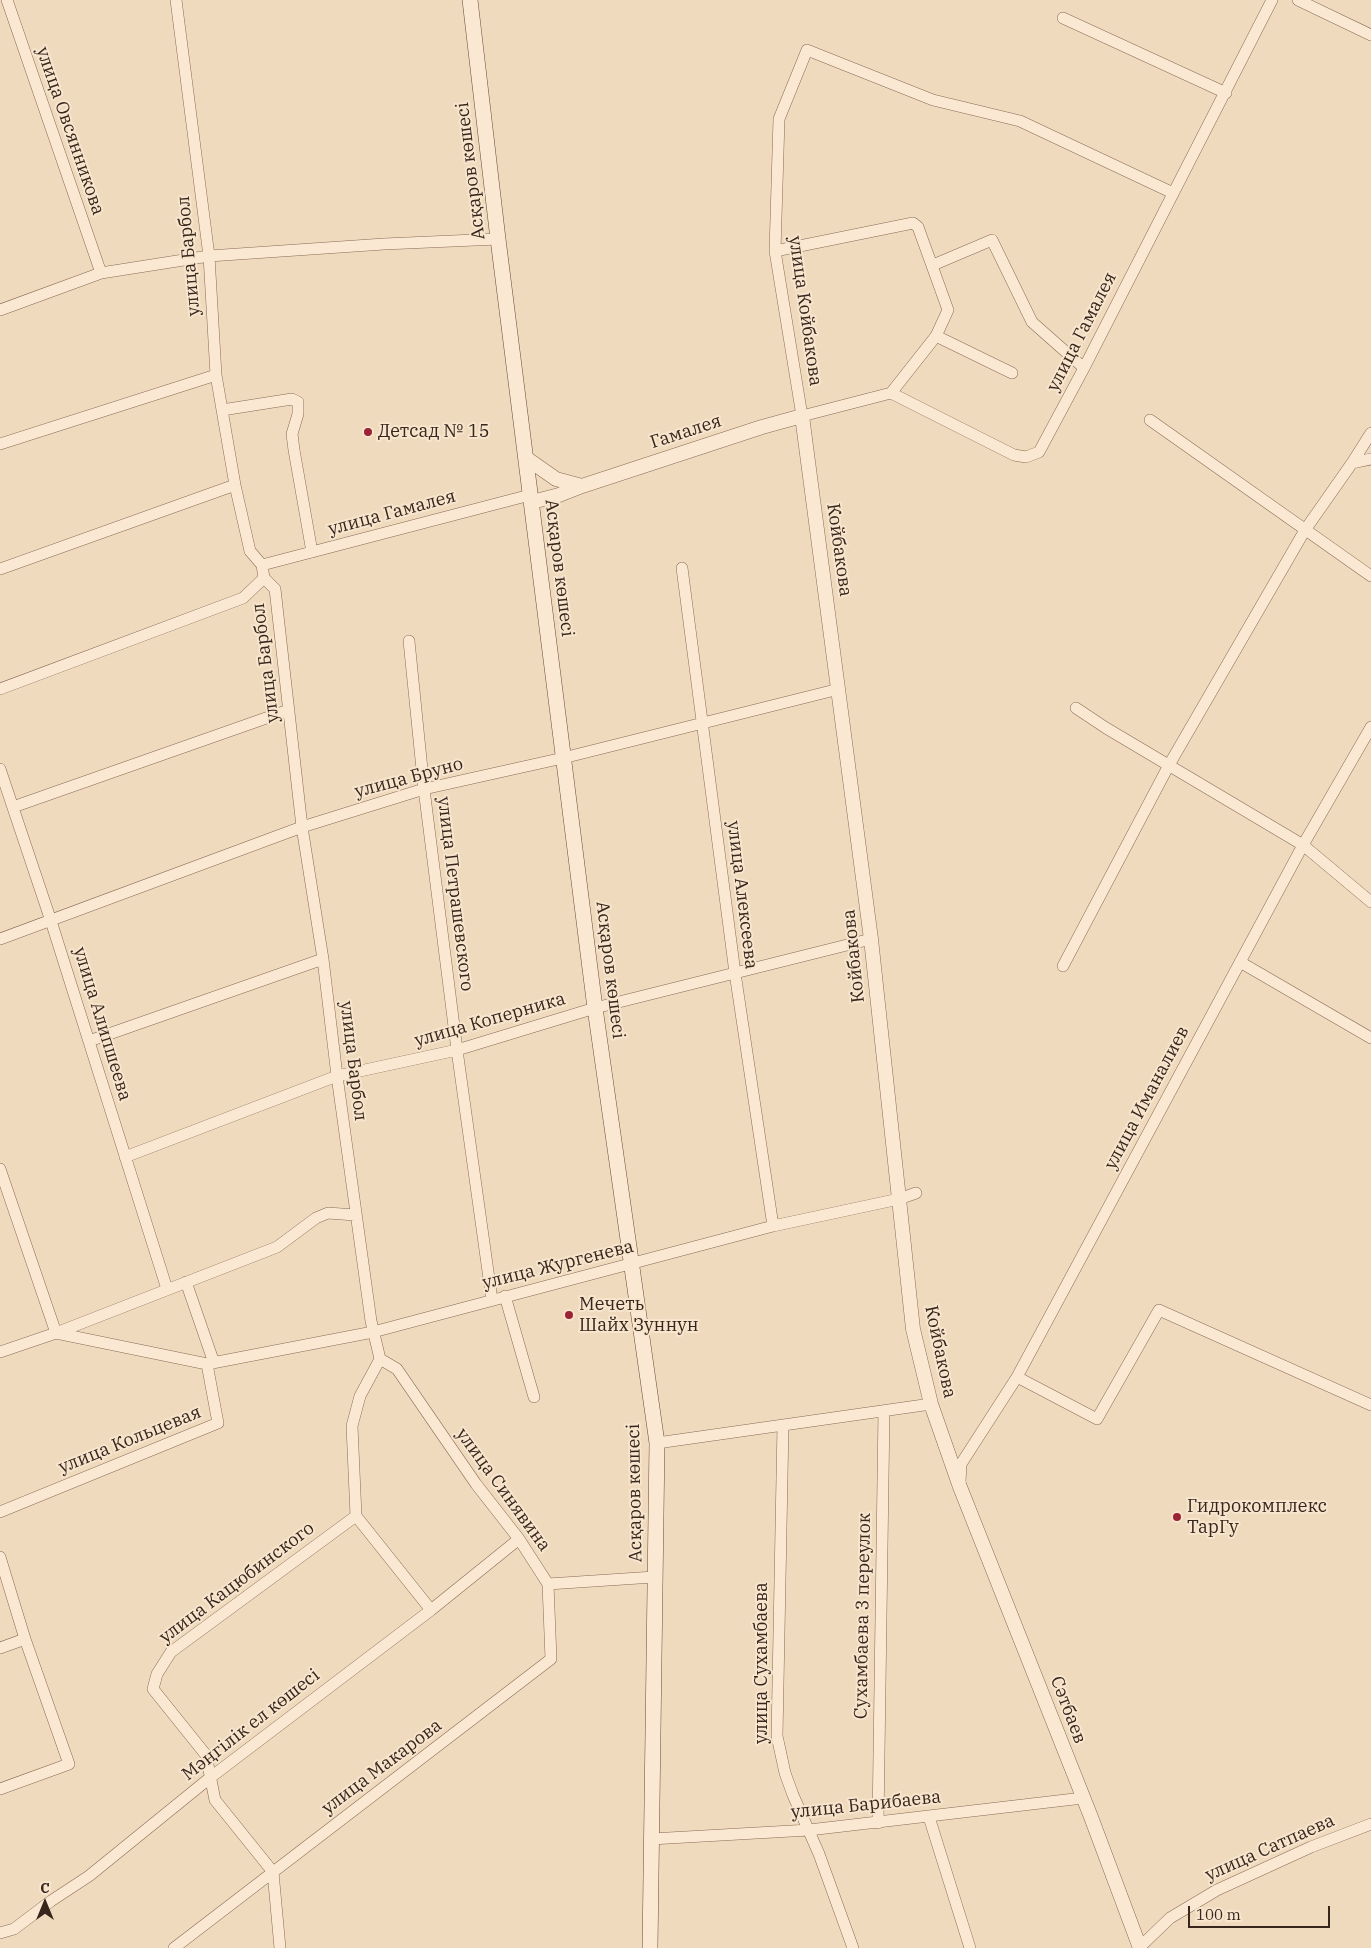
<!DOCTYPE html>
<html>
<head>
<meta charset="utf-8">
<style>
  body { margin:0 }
  #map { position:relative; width:1371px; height:1948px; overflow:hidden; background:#f0dabe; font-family:"IBM Plex Serif",serif }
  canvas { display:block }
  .north { position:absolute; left:20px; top:1878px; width:50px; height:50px; -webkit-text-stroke:4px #f7e5ce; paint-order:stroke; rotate:0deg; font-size:14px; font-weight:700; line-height:20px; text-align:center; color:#38251b }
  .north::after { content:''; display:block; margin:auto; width:18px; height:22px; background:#38251b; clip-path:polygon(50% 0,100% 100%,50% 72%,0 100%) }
  .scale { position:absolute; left:1188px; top:1906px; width:142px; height:22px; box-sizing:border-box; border:2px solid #38251b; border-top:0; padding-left:6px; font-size:15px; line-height:18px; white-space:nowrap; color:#38251b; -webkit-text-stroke:4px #f7e5ce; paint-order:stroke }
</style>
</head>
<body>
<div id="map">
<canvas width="1371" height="1948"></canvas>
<div class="north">С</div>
<div class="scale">100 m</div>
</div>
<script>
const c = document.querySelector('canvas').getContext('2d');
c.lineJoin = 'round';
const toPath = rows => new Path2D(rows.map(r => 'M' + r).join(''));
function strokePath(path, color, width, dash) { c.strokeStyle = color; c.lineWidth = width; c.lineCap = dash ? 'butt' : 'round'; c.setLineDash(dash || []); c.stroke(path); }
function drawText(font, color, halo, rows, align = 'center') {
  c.font = font + ' "IBM Plex Serif",serif'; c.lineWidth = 4; c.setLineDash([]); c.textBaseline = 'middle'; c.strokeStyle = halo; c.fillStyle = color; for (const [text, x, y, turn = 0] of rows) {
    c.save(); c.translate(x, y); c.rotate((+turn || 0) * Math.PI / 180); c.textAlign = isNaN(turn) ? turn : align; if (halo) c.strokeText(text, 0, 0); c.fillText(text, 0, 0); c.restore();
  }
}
const minor = toPath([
  [7,0,101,273],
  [176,0,209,256,216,375,235,485,250,551,262,565,264,578,275,589,302,827,323,959,337,1076,371,1321,380,1359,397,1369,476,1484,519,1539,548,1584,654,1577],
  [1298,0,1371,35],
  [1063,18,1226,93],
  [1173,193,1020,121,933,100,807,50,779,119,775,251,802,416,891,393,1014,455,1026,457,1039,452,1084,368,1272,0],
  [775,251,913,223,918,227,948,310,936,336,891,393],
  [933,265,992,240,1032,322,1084,368],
  [0,310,101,273,209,256,384,244,498,239],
  [936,336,1012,373],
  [222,410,292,399,298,402,298,414,292,434,294,450,312,552],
  [1150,420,1371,576],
  [0,444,216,375],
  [1352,463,1371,459],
  [262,565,530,495],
  [682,568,735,973,773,1226],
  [0,569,235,485],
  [409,641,424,789,457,1050,492,1300],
  [0,689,243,598,264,578],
  [1076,708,1106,728,1303,845,1371,902],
  [0,769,51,921,167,1289],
  [13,807,289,710],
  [0,939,302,827,424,789,563,758,839,689],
  [1240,962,1371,1038],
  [1063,966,1169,765,1305,530,1352,463,1371,433],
  [89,1041,323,959],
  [125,1157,337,1076,457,1050,595,1008,871,939],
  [0,1169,56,1333,207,1364,373,1332,773,1226,899,1199,916,1193],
  [186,1282,214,1363],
  [505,1296,534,1397],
  [0,1352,56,1333,277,1247,316,1218,328,1213,355,1215],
  [380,1359,360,1396,352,1426,356,1516,431,1610],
  [1017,1377,1097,1419,1159,1310,1371,1405],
  [783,1425,777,1736,785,1773,793,1795,819,1854,853,1948],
  [657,1443,931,1404],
  [960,1482,961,1464,1017,1377,1303,845,1371,727],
  [0,1512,218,1423,207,1364],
  [0,1557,25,1639,69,1764,0,1789],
  [0,1648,25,1639],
  [929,1817,970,1948],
  [878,1823,884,1411],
  [651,1839,809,1830,1083,1798],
  [0,1933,14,1929,51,1901,89,1876,211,1777,431,1610,519,1539],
  [1140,1947,1170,1918,1217,1890,1311,1847,1371,1824],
  [174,1948,551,1659,548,1584],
  [280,1948,273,1872,215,1800,206,1755,153,1689,157,1674,171,1652,356,1516]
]);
const tertiary = toPath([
  [526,458,556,479,582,486],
  [532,502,559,495,582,486,762,427,802,416,871,939,913,1329,931,1404,960,1487,1091,1817,1140,1948]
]);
const secondary = toPath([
  [470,0,498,239,595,1008,657,1443,650,1948]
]);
const markers = [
  [368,432,5,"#9b2335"],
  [569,1315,5,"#9b2335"],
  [1177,1517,5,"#9b2335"]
];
const streetNames = [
  ["улица Овсянникова",70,131,71],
  ["Асқаров көшесі",471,171,-97],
  ["улица Барбол",189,256,-95],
  ["улица Койбакова",805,311,82],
  ["улица Гамалея",1082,332,-63],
  ["Гамалея",686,432,-18],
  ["улица Гамалея",392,513,-15],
  ["Койбакова",839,550,82],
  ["Асқаров көшесі",559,568,83],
  ["улица Барбол",266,663,-97],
  ["улица Бруно",409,778,-15],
  ["улица Петрашевского",455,894,83],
  ["улица Алексеева",742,895,83],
  ["Койбакова",854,956,-96],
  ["Асқаров көшесі",610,970,83],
  ["улица Коперника",490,1020,-16],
  ["улица Алипшеева",102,1024,73],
  ["улица Барбол",353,1061,83],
  ["улица Иманалиев",1147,1098,-62],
  ["улица Жургенева",558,1265,-14],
  ["Койбакова",940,1352,78],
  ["улица Кольцевая",130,1440,-22],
  ["улица Синявина",503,1490,54],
  ["Асқаров көшесі",635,1493,-91],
  ["улица Кацюбинского",237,1583,-37],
  ["Сухамбаева 3 переулок",863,1616,-89],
  ["улица Сухамбаева",762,1663,-90],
  ["Сәтбаев",1068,1710,69],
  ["Мәңгілік ел көшесі",251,1725,-38],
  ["улица Макарова",382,1767,-37],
  ["улица Барибаева",866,1805,-6],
  ["улица Сатпаева",1270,1848,-24]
];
const poiNames = [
  ["Детсад № 15",378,432],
  ["Мечеть",579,1305],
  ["Шайх Зуннун",579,1326],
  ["Гидрокомплекс",1187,1507],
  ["ТарГу",1187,1528]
];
strokePath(minor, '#896a56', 12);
strokePath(tertiary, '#896a56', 15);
strokePath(secondary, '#6b4b39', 16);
strokePath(minor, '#fae8d2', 11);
strokePath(tertiary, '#fae8d2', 14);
strokePath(secondary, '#fae8d2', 15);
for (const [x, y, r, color] of markers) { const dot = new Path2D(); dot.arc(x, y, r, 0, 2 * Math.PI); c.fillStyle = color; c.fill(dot); strokePath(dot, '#f7e5ce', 2); }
drawText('18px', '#38251b', '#f7e5ce', streetNames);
drawText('18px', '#38251b', '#f7e5ce', poiNames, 'left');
</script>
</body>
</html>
